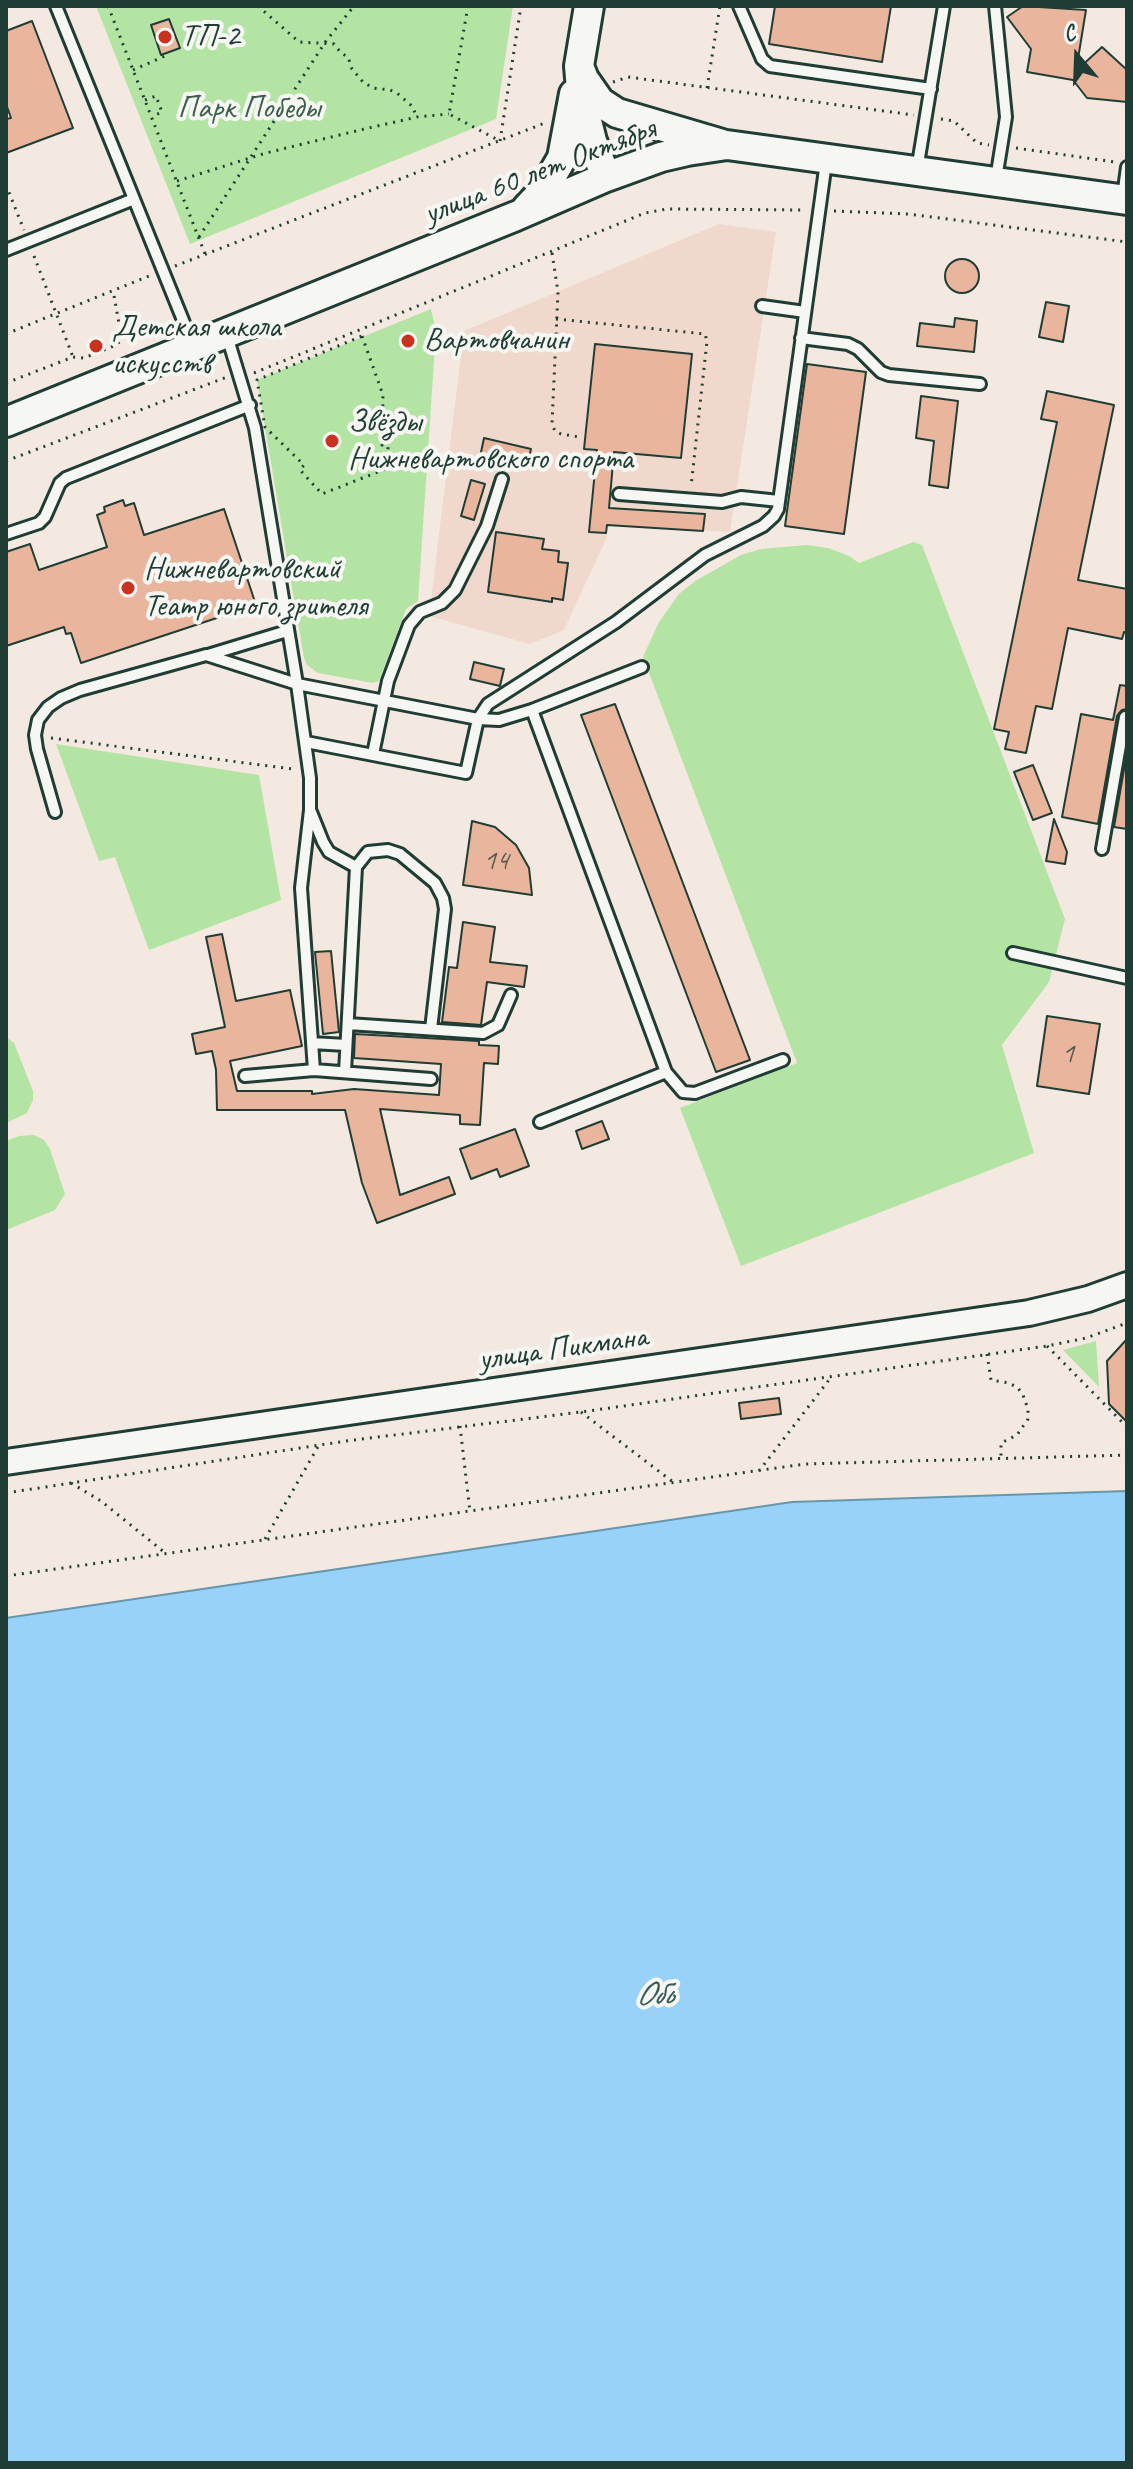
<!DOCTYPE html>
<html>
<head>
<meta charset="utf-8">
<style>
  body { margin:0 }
  #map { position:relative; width:1133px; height:2469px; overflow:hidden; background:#f3e9e1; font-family:Caveat,sans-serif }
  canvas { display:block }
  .frame { position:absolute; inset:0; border:8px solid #1f3d34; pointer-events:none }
  .north { position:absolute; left:1037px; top:16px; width:80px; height:80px; -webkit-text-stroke:6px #f6f6f2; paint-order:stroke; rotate:341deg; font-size:22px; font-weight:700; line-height:32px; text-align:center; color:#1f3d34 }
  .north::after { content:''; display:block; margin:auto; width:28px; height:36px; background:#1f3d34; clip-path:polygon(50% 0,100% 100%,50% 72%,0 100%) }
</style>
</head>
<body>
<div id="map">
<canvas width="1133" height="2469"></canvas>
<div class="frame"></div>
<div class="north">С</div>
</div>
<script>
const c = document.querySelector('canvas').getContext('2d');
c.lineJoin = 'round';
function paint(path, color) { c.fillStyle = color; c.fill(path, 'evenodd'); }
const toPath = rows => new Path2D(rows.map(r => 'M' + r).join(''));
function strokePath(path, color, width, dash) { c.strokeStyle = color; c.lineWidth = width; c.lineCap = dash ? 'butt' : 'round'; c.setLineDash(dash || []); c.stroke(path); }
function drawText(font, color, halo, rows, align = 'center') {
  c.font = font + ' Caveat,sans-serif'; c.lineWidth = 8; c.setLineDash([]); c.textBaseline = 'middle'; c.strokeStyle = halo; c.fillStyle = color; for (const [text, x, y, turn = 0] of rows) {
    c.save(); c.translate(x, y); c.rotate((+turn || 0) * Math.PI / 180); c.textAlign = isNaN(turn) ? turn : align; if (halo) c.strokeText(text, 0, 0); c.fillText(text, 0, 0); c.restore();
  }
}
const built = toPath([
  [719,224,776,232,730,532,607,525,607,537,564,630,530,644,429,616,464,331]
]);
const green = toPath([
  [96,6,513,6,496,119,190,244],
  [431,309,436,331,418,601,406,609,379,681,373,683,318,673,307,665,304,658,257,380],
  [913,542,922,545,1065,919,1049,982,1002,1045,1034,1153,741,1266,680,1108,797,1063,643,657,659,622,679,594,695,581,741,555,761,549,807,545,828,548,849,556,859,563],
  [56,744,259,775,281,900,149,950,115,857,99,861],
  [6,1037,14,1043,18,1053,33,1091,33,1100,27,1113,6,1123],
  [34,1135,44,1140,50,1149,65,1194,55,1210,6,1230,6,1141,19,1136],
  [1096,1341,1099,1387,1063,1350]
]);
const water = toPath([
  [1127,1491,1127,2463,6,2463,6,1618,792,1502,1127,1491]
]);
const building = toPath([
  [775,6,891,6,882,62,769,44,775,6],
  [1023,6,1086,10,1076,71,1102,47,1127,70,1127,102,1087,98,1073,80,1027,72,1031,49,1007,17,1023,6],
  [169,19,180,48,161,55,151,25,169,19],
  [32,21,73,128,6,153,6,119,11,118,6,104,6,31,32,21],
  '945 276a17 17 0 1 1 34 0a17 17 0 1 1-34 0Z',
  [1046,302,1069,306,1063,342,1039,337,1046,302],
  [955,318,977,321,974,352,917,346,920,323,954,327,955,318],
  [595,344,692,354,681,458,614,452,609,508,705,514,703,531,607,525,606,533,589,532,597,450,584,449,595,344],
  [807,364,866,372,844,534,785,526,807,364],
  [1047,391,1114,405,1078,580,1127,589,1127,633,1124,632,1122,639,1068,628,1052,709,1036,706,1026,753,1005,749,1009,732,994,729,1057,422,1041,419,1047,391],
  [921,396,958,401,948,488,929,485,934,441,916,438,921,396],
  [484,438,531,449,527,468,480,457,484,438],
  [471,480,485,484,474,520,461,516,471,480],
  [123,500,125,506,134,503,144,535,224,509,256,605,81,663,71,633,66,634,64,627,6,646,6,552,30,544,39,570,107,547,97,515,105,512,104,507,123,500],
  [496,532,544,539,542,549,559,551,558,562,568,563,563,600,552,598,552,602,488,592,496,532],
  [474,662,504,669,500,686,470,679,474,662],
  [1120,685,1127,686,1127,709,1122,710,1117,716,1098,824,1062,817,1081,714,1113,720,1120,685],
  [615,704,750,1060,716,1072,581,715,615,704],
  [1127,752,1127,829,1114,827,1127,752],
  [1033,765,1052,813,1033,820,1014,772,1033,765],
  [1054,819,1067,852,1065,864,1046,861,1054,819],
  [472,821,495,827,516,845,529,868,532,895,463,885,472,821],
  [463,922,495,927,490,962,527,966,524,987,487,982,481,1025,442,1022,449,967,457,968,463,922],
  [222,934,236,1001,290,990,302,1046,230,1061,237,1091,312,1091,312,1094,354,1089,439,1095,441,1064,354,1058,355,1034,479,1041,479,1045,499,1046,498,1064,484,1063,480,1125,460,1124,460,1115,380,1109,400,1195,449,1177,455,1194,377,1223,362,1183,345,1110,217,1110,216,1070,212,1051,196,1054,192,1034,225,1027,206,937,222,934],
  [331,951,339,1032,323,1034,315,952,331,951],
  [1047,1016,1100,1024,1089,1094,1037,1086,1047,1016],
  [602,1121,609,1139,582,1149,576,1131,602,1121],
  [515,1129,529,1166,500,1177,497,1169,471,1179,460,1149,515,1129],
  [1127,1339,1127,1422,1109,1404,1107,1361,1127,1339],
  [779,1398,781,1414,741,1419,739,1403,779,1398]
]);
const path = toPath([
  [108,6,205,254],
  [258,6,299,42,334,44,341,53,348,57,352,69,363,82,373,88,390,90,397,93,412,106,417,117],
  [468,6,449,114,500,141],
  [133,70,165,56],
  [613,82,628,77,914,115],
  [707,88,720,6],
  [145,100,156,96,162,112,153,116],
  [941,119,954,121,977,143,989,145],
  [500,141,521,6],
  [1016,148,1115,162],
  [177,181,266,153,360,130,417,117,449,114],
  [6,185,24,230],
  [834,211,908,214,1127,242],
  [199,237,326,41,354,6],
  [552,253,558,292,552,424,555,431,561,434,579,437],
  [34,256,73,357],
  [175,266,545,123],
  [556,319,705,334,707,341,691,487],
  [6,334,149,276],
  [362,336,383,395,382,445,388,446,388,468,322,494,300,470,304,465,265,427,257,380,362,336],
  [254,373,645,213,667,209,806,210],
  [6,383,73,357,84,358,114,346,122,340,113,290],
  [6,461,227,377],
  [51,738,293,769],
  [1047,1346,1127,1427],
  [987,1354,991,1380,1009,1383,1018,1388,1023,1395,1028,1409,1028,1419,1017,1435,1001,1443,1001,1458],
  [581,1412,673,1482],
  [460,1426,470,1512],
  [759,1471,832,1376],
  [71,1483,101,1501,164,1552],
  [6,1493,346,1441,581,1412,1047,1346,1086,1338,1127,1323],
  [265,1539,319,1445],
  [6,1576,805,1464,1127,1455]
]);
const service = toPath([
  [56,6,193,345],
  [739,6,762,59,770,66,931,89],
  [995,6,1006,117,996,179],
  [917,170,944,6],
  [1123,197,1127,167],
  [6,250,134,199],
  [762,306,805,312],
  [227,336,255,428,297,684,478,719,499,720,532,710,642,667],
  [801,338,848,344,858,349,881,372,889,375,980,384],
  [619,494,722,502,741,497,779,501],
  [6,534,39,523,45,517,60,483,66,478,250,405],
  [208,655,287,631],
  [532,710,666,1072,540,1122],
  [306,742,466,773,478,719,488,704,616,622,705,555,763,526,774,516,778,509,826,162],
  [373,754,388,681,409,625,420,612,442,603,455,590,487,526,502,479],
  [55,812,37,749,35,735,38,720,48,707,61,698,80,690,206,655,297,684,310,778,310,810,301,888,314,1070,431,1079],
  [311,812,323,842,329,852,356,867],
  [1102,849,1125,717],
  [1013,953,1127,978],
  [348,1024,483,1033,498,1025,511,995],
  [312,1043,346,1045],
  [345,1072,356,867,368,852,388,850,400,854,435,883,443,898,445,909,431,1029],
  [666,1072,683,1092,695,1093,783,1060],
  [245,1076,314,1070]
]);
const tertiary = toPath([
  [6,1462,1029,1313,1088,1299,1127,1285]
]);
const secondary = toPath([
  [589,6,579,66,582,101,592,141,606,177],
  [579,66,584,79,600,102,617,113,722,144],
  [527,208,543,191,562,158,574,94],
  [6,422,516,216,606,177,661,157,687,151,727,145,1127,200]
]);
const markers = [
  [165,37,8,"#c8321e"],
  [408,341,8,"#c8321e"],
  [96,346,8,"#c8321e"],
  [332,441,8,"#c8321e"],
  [128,588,8,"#c8321e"]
];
const numberNames = [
  ["14",496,862],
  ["1",1068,1055]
];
const poiNames = [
  ["ТП-2",181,37],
  ["Детская школа",112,328],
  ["искусств",112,365],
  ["Вартовчанин",424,341],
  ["Звёзды",348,423],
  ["Нижневартовского спорта",348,460],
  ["Нижневартовский",144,570],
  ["Театр юного зрителя",144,607]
];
const parkNames = [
  ["Парк Победы",249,109]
];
const streetNames = [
  ["улица 60 лет Октября",540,172,-21],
  ["улица Пикмана",563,1349,-8]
];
const waterNames = [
  ["Обь",654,1995]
];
paint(built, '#f0d9cc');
paint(green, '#b4e4a4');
paint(water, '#99d2f9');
strokePath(water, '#6896aa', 2);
paint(building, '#e9b59c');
strokePath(building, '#1f3d34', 2);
strokePath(service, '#1f3d34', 16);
strokePath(tertiary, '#1f3d34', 30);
strokePath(secondary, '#1f3d34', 34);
strokePath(path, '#1f3d34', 3, [2, 6]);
strokePath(service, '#f6f6f2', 10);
strokePath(tertiary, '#f6f6f2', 24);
strokePath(secondary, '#f6f6f2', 28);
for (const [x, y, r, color] of markers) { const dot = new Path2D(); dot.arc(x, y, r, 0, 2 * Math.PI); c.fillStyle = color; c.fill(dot); strokePath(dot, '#f6f6f2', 3); }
drawText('28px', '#525b4e', null, numberNames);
drawText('32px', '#1f3d34', '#f6f6f2', poiNames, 'left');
drawText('32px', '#3d5e4a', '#f6f6f2', parkNames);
drawText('32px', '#1f3d34', '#f6f6f2', streetNames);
drawText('italic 34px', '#375b5b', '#f6f6f2', waterNames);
</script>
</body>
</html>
